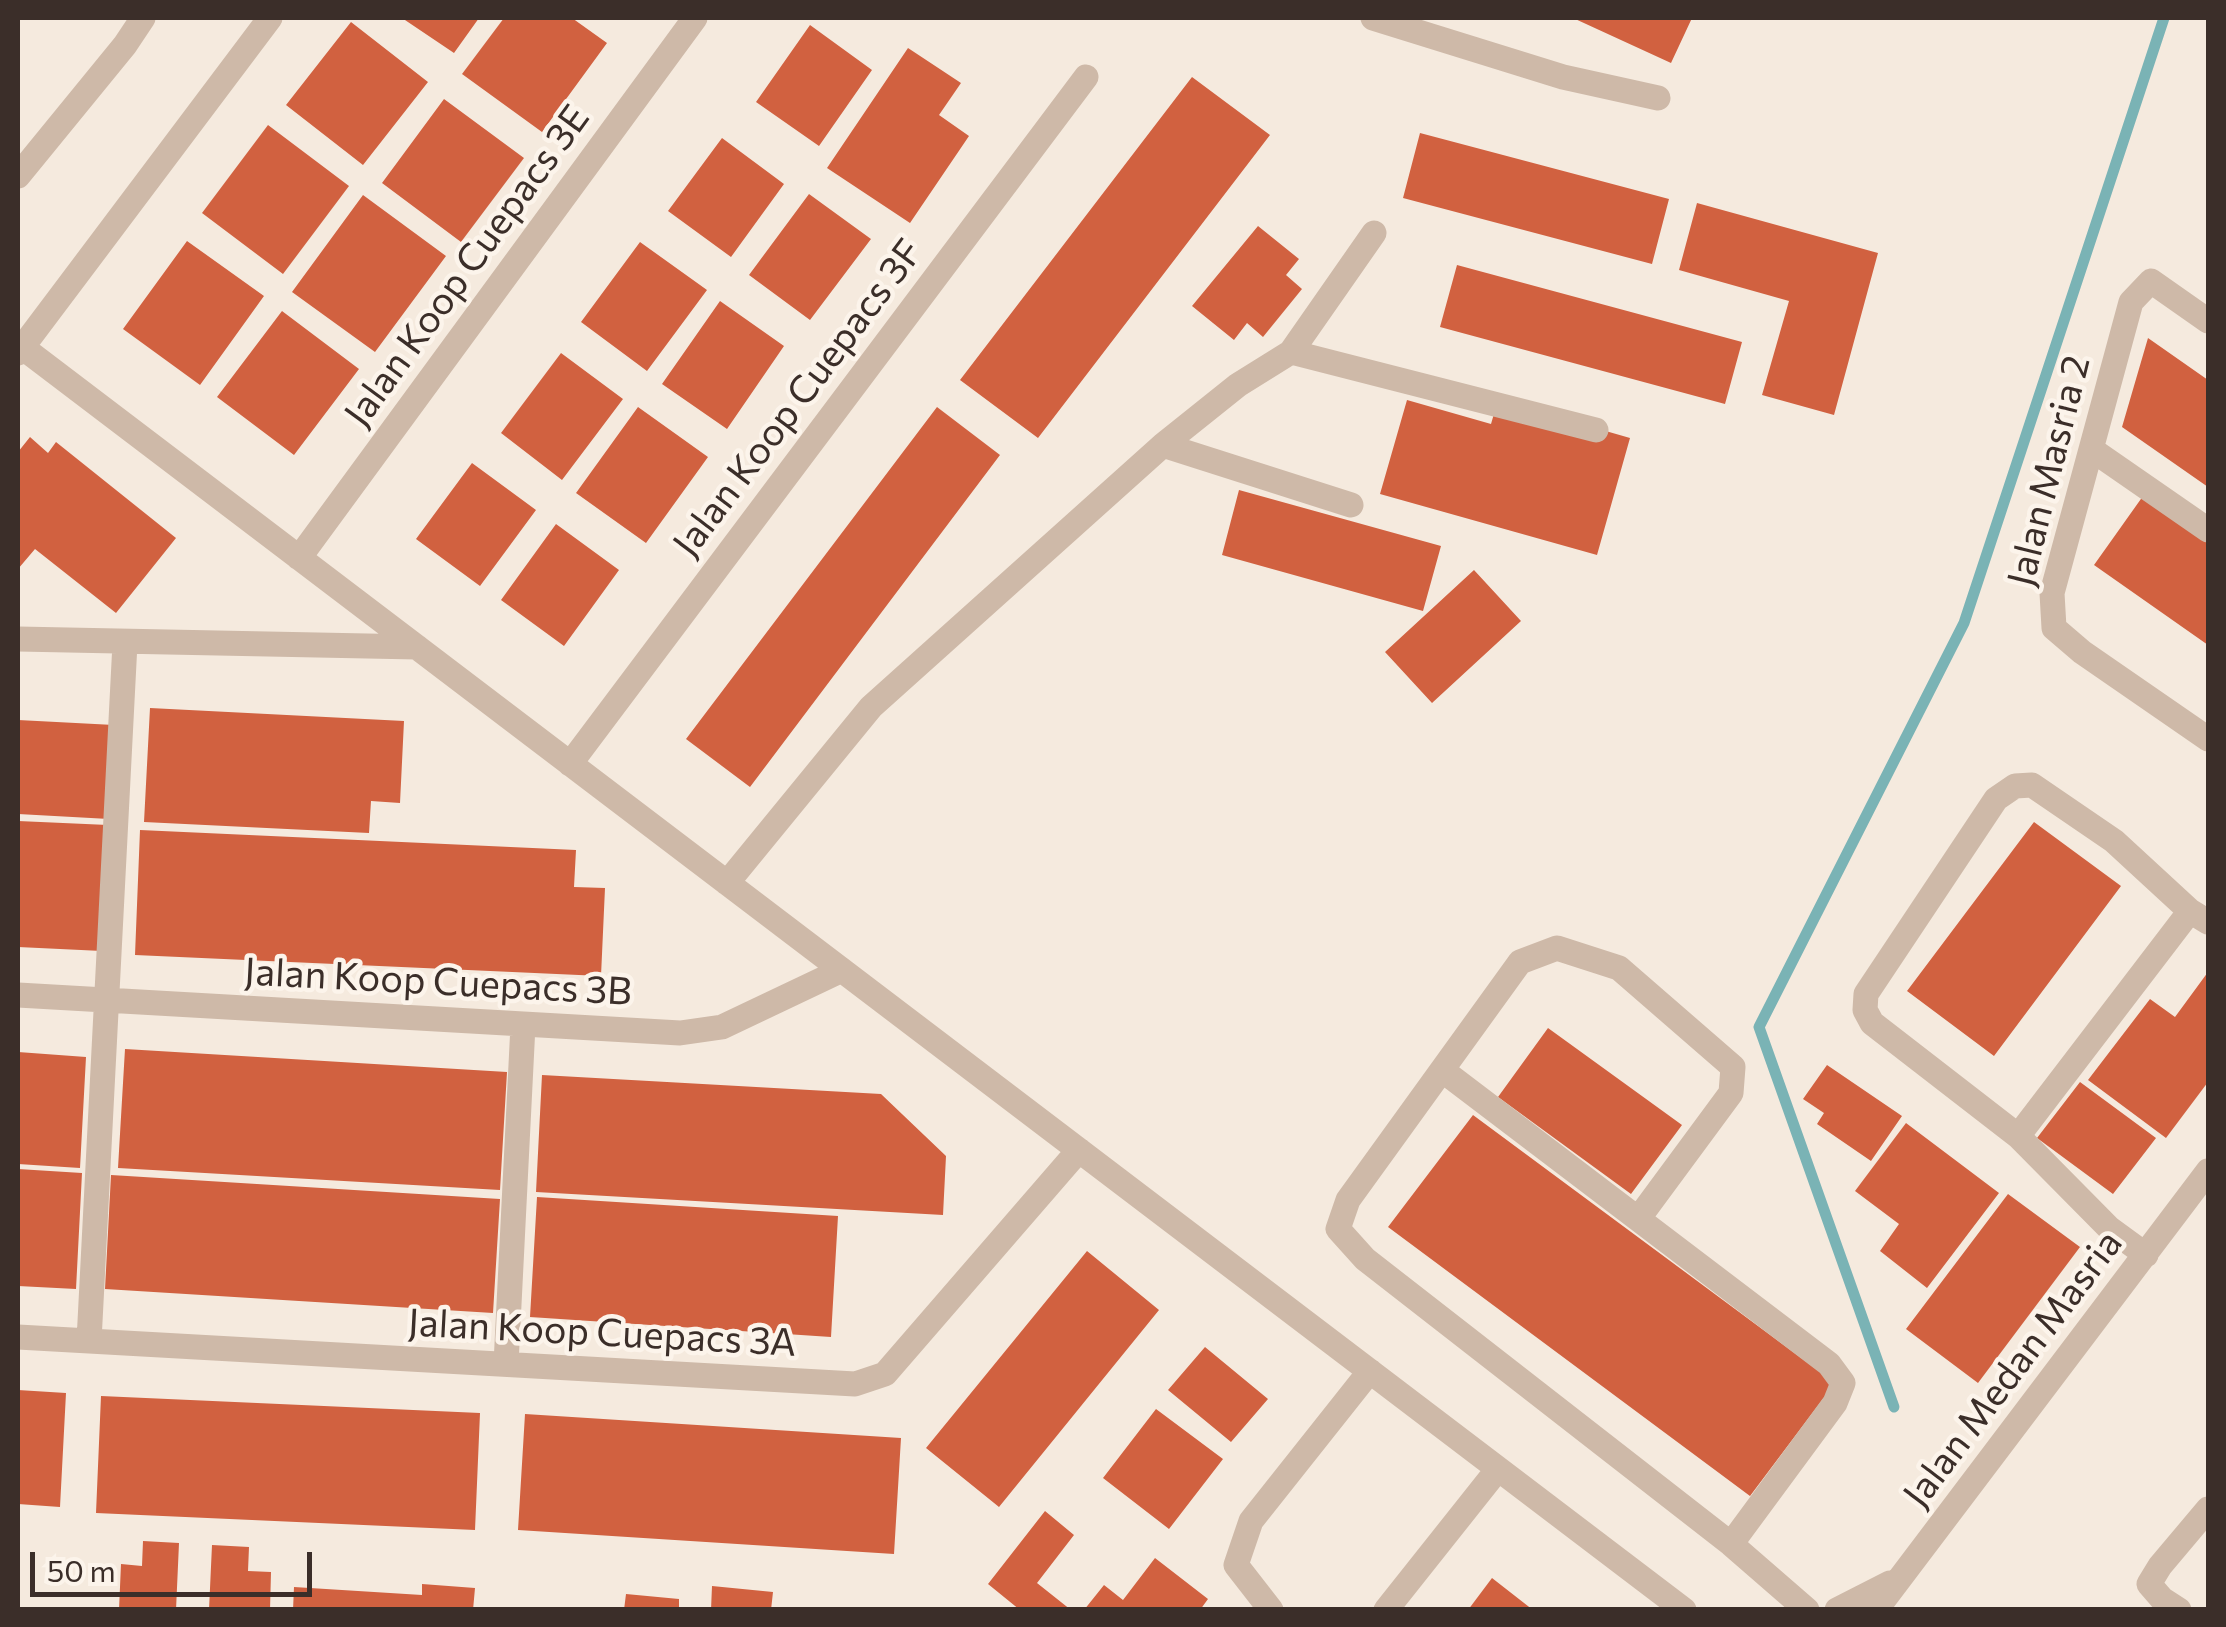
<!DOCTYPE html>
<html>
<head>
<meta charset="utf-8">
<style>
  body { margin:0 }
  #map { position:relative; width:2226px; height:1627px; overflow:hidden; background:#f5eade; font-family:Commissioner,sans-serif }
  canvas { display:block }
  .frame { position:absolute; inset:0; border:20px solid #3b2e29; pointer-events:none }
  .scale { position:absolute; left:30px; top:1552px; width:282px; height:45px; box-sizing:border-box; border:5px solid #3b2e29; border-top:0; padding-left:12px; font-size:30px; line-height:35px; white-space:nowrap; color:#3b2e29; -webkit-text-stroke:8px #fcf4eb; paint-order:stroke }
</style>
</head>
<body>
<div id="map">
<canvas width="2226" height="1627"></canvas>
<div class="frame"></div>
<div class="scale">50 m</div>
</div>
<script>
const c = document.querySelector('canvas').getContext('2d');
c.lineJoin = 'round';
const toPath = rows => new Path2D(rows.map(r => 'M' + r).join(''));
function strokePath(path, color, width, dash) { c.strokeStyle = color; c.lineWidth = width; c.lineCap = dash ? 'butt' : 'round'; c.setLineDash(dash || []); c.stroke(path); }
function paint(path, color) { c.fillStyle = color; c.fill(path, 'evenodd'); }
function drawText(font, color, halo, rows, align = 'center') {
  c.font = font + ' Commissioner,sans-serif'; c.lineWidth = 9; c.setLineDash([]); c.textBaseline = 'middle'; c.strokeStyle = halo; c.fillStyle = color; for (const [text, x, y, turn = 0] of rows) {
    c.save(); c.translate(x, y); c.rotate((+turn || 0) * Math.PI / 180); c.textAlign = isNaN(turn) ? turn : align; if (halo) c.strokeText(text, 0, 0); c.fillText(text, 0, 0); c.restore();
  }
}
const stream = toPath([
  [1894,1407,1759,1027,1964,623,2164,18]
]);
const building = toPath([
  [402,18,479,18,454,53],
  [504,18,572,18,607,43,542,132,462,74],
  [1573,18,1692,18,1671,63],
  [351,22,428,82,363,165,286,105],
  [810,25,872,70,819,146,756,102],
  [908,48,961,83,939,115,969,136,910,223,827,168],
  [1192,77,1270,135,1038,438,960,380],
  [444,99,524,158,461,242,382,183],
  [268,125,349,186,283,274,202,213],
  [1420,133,1669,199,1652,264,1403,198],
  [722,138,784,184,731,257,668,211],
  [809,194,871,239,810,320,749,275],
  [363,195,446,256,375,352,292,292],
  [1697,203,1878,253,1834,415,1762,395,1789,301,1679,270],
  [1258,226,1299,259,1286,275,1302,289,1263,337,1247,323,1234,340,1192,306],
  [187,241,264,296,200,385,123,329],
  [640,242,707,290,647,371,581,322],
  [1457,265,1742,342,1725,404,1440,327],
  [720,301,784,346,727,429,662,384],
  [282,311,359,369,294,455,217,397],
  [2148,338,2208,380,2208,487,2122,427],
  [561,353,623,399,562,480,501,433],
  [1407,400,1491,424,1498,400,1630,438,1597,555,1380,494],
  [638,407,708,457,646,543,576,493],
  [937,407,1000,455,750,787,686,739],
  [30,437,48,453,56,442,176,538,116,613,35,549,18,569,18,452],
  [472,463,536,510,480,586,416,539],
  [2148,489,2208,531,2208,645,2094,565],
  [1239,490,1441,546,1423,611,1222,555],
  [556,524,619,570,564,646,501,600],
  [1474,570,1521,621,1432,703,1385,652],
  [150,708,404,721,400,803,371,801,369,833,144,822],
  [18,720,114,725,109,819,18,814],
  [18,821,108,825,102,951,18,947],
  [2034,822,2121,886,1994,1056,1907,991],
  [140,830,576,850,574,887,605,888,601,976,135,955],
  [2208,972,2208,1082,2166,1138,2088,1080,2150,999,2175,1017],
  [1548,1028,1682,1125,1631,1194,1498,1097],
  [125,1049,507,1072,500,1190,118,1168],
  [18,1052,86,1057,80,1168,18,1164],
  [1827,1065,1902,1116,1871,1161,1817,1124,1824,1113,1803,1099],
  [542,1075,881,1094,946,1156,943,1215,536,1192],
  [2080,1082,2156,1138,2113,1194,2037,1138],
  [1473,1115,1835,1383,1750,1496,1388,1227],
  [1906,1123,1999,1193,1927,1288,1880,1251,1899,1224,1855,1191],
  [18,1169,82,1173,76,1289,18,1286],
  [111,1175,500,1199,493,1313,105,1289],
  [2008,1194,2080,1247,1978,1383,1906,1329],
  [537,1197,838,1216,831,1337,530,1317],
  [1087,1251,1159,1310,999,1507,926,1448],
  [1205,1347,1268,1399,1231,1442,1168,1390],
  [18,1390,66,1393,60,1507,18,1504],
  [101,1396,480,1413,475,1530,96,1513],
  [1156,1409,1223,1459,1169,1529,1103,1478],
  [525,1414,901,1438,894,1554,518,1530],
  [1045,1511,1074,1535,1037,1583,1071,1610,1020,1610,988,1584],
  [143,1541,179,1543,176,1610,119,1610,121,1564,142,1566],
  [212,1545,249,1547,248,1571,271,1572,270,1610,209,1610],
  [1155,1558,1208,1599,1200,1610,1084,1610,1104,1585,1123,1600],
  [1492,1578,1533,1610,1468,1610],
  [422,1584,475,1588,473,1610,293,1610,294,1587,422,1595],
  [712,1586,773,1592,771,1610,711,1610],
  [626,1594,679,1599,679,1610,624,1610]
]);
const minor = toPath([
  [1373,18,1563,77,1658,98],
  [18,176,125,45,143,18],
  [2208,321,2151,281,2131,302,2052,593,2054,628,2082,652,2208,739],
  [18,344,1684,1610],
  [1291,352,1596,430],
  [18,353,270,18],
  [1163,445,1351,505],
  [2091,449,2208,530],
  [299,558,695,18],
  [18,639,417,647],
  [570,764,1086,77],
  [727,883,871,707,1163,445,1238,385,1291,352,1374,233],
  [18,995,680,1033,722,1027,842,970],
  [1442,1070,1829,1364,1843,1383,1835,1403,1731,1544],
  [2018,1136,2190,911],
  [1638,1219,1731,1093,1733,1067,1619,968,1557,948,1520,962,1348,1200,1338,1229,1365,1259,1731,1544,1807,1610],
  [2146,1255,2109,1228,2018,1136,1872,1023,1865,1010,1866,994,1996,799,2015,786,2032,785,2114,841,2190,911,2208,922],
  [18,1337,855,1384,885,1374,1079,1150],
  [89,1341,125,643],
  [506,1364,523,1025],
  [1271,1610,1236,1565,1251,1521,1370,1371],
  [1386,1610,1498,1469],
  [1837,1610,1890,1583],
  [1876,1610,2208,1171],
  [2179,1610,2162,1599,2149,1584,2160,1566,2208,1509]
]);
const streetNames = [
  ["Jalan Koop Cuepacs 3E",467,266,-54],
  ["Jalan Koop Cuepacs 3F",798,398,-53],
  ["Jalan Masria 2",2049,471,-76],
  ["Jalan Koop Cuepacs 3B",438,982,3],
  ["Jalan Koop Cuepacs 3A",602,1333,3],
  ["Jalan Medan Masria",2013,1369,-53]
];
strokePath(stream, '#7ab3b5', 11);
paint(building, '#d16140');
strokePath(minor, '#ceb9a8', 25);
drawText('38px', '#3b2e29', '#fcf4eb', streetNames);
</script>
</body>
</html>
